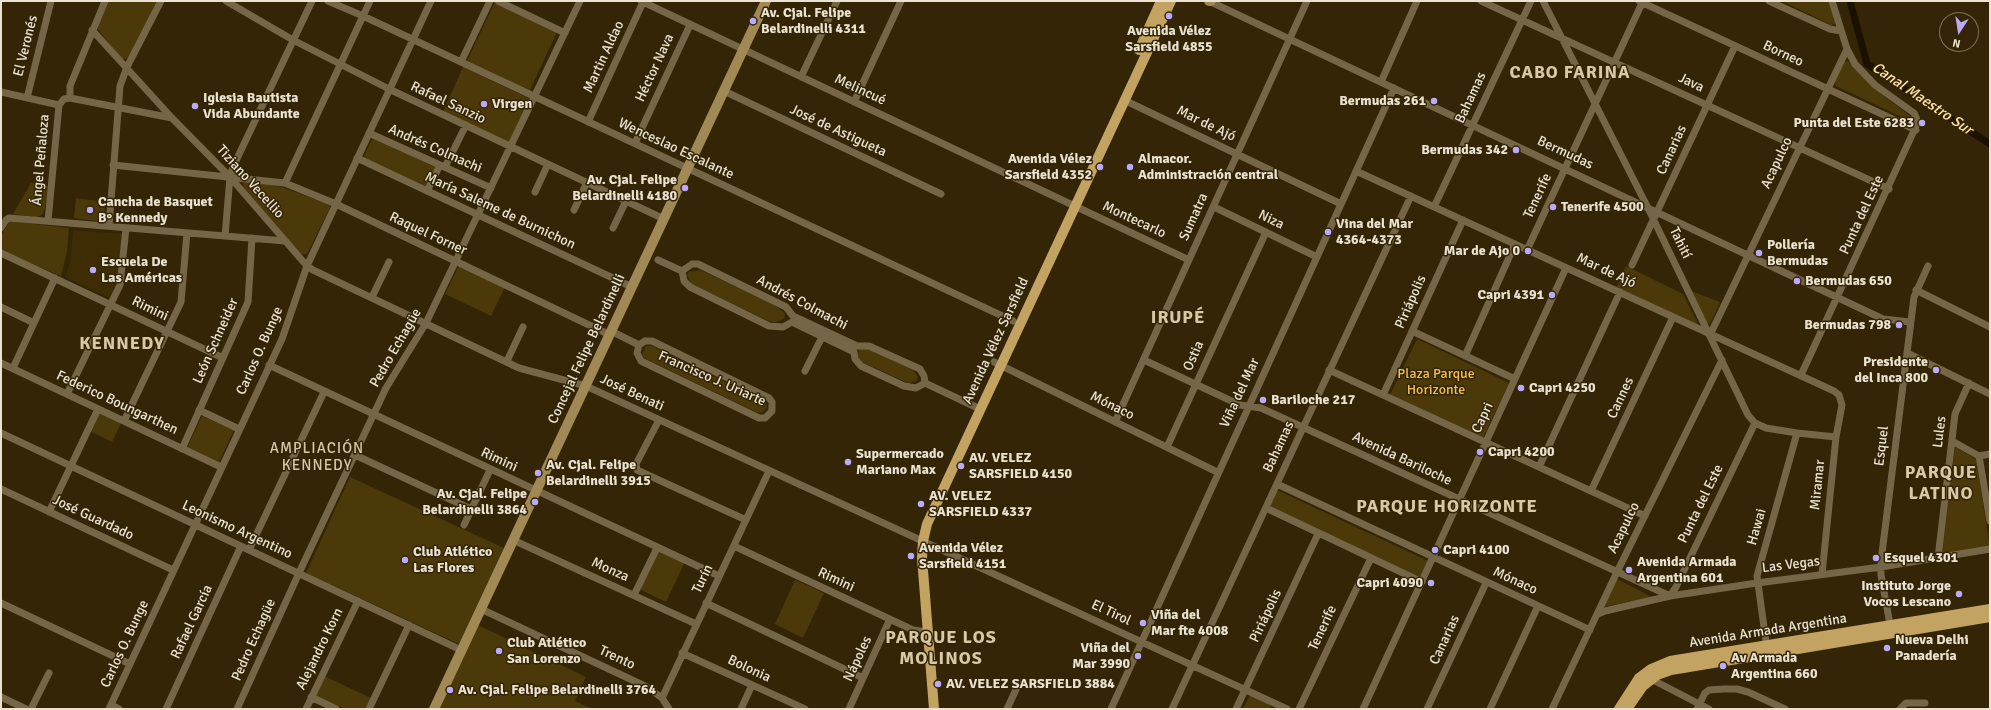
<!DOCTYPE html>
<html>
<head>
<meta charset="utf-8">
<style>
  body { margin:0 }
  #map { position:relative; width:1991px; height:710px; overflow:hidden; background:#332506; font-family:Signika,sans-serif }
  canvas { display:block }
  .frame { position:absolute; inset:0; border:2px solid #ebe2d1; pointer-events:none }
  .north { position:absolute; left:1939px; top:12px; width:40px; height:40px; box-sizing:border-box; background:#332506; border:1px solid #7d7157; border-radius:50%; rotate:192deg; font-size:11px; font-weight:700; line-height:16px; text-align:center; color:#ebe2d1 }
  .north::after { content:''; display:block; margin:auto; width:14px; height:18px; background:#bcaaf6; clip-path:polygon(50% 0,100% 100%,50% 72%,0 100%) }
</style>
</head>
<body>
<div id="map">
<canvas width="1991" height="710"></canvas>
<div class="frame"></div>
<div class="north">N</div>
</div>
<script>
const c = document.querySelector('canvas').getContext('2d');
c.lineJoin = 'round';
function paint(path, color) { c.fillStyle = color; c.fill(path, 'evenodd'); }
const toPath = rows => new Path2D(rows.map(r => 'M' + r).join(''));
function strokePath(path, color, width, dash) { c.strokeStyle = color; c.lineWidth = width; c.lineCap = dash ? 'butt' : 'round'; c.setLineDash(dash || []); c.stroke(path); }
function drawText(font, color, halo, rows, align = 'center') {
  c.font = font + ' Signika,sans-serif'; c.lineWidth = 3; c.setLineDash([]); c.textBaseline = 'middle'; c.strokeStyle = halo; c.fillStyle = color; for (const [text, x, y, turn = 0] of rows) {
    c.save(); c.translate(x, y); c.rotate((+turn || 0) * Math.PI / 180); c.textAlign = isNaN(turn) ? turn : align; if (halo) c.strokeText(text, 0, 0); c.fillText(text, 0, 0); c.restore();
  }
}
const built = toPath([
  [73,230,123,234,118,278,110,298,65,277,70,263]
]);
const green = toPath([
  [106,1,159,1,128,58,125,59,121,59,97,28],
  [1782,1,1830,1,1836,20,1835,24,1831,25],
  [495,2,557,32,529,92,466,63],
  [1846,61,1849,62,1885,97,1913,118,1913,121,1912,122,1836,86,1834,80,1843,63],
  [463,67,530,99,509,143,443,112],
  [373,137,436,166,426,186,363,158],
  [247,180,282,187,330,205,330,208,307,254,301,254,244,188,242,182],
  [31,183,48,186,45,208,42,215,36,217,13,214],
  [76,198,105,202,104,222,74,218],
  [10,221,69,228,67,252,61,276,1,251,1,236],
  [459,265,505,287,491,316,445,294],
  [1626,266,1683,294,1699,326,1616,289],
  [700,270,772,303,782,311,785,314,784,319,776,322,768,321,697,287,691,284,687,275,689,272],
  [1691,291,1720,302,1710,324,1706,323],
  [1417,339,1509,383,1483,438,1390,395],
  [646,346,652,346,762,400,766,403,767,408,761,413,756,412,644,358,642,354],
  [860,349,868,349,912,369,918,377,917,381,908,383,862,362,857,356],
  [99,412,121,423,112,442,90,431],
  [202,416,234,430,219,462,187,448],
  [1955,447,1976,459,1990,547,1942,556],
  [350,477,504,548,459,644,306,573],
  [1277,490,1428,561,1420,577,1269,507],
  [658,549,685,562,666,602,639,589],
  [1617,579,1652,597,1603,607],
  [795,580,824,593,803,638,775,624],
  [478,625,586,677,575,701,593,709,438,709],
  [324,676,371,698,365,709,345,709,317,697,316,694],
  [1250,695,1271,705,1270,709,1243,709]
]);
const canal = toPath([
  [1850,1,1867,64,1990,144]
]);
const street = toPath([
  [226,1,293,40,389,89,664,219],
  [328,1,363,16,1013,321],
  [498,1,565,33],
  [641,1,1189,260],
  [1481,1,1889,189],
  [1543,1,1648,208,1748,415,1755,423,1766,428,1797,433,1836,437],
  [1639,1,1916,130],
  [1769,1,1830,29,1841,31],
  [1211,2,1883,319,1910,322],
  [92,30,172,118,230,177,307,266,313,270,519,368,586,386,1287,709],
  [461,62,490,1],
  [801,77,837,1],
  [1381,82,1417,1],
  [724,91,941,194],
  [1,92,59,105],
  [27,98,51,1],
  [70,98,70,86,105,1],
  [1124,100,1341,204],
  [854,102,901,1],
  [588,122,643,2],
  [369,133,491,188],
  [635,143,690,25],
  [357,158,632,287],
  [113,165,285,183,336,204,610,335],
  [445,167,466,125],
  [1356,171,1834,391,1839,395,1842,405,1836,437,1822,574],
  [285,183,370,1],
  [427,191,440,165],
  [535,192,548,164],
  [1214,207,1317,257],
  [1434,207,1531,1],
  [574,210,587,182],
  [48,221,59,105,64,99,70,98,172,118],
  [109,226,120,86,127,67,161,1],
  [1,228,6,220,9,218,285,241],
  [613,228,626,201],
  [225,236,230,177,233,167,312,1],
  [1527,250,1643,1],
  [1,253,223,358],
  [658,260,682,271],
  [692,264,698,264,780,304,786,307,793,316,857,346,869,346,920,369,924,376,925,383,916,388,904,386,861,366,855,359,854,352,792,322,783,327,769,326,690,287,684,281,682,271,692,264],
  [1632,265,1735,46],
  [1916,290,1990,327],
  [372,297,389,262],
  [1,307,34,323],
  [611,331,639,345],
  [1412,331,1515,379],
  [1710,335,1847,49],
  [645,341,652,341,769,398,772,402,772,411,765,418,759,418,641,361,637,353,639,345,645,341],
  [1907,353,1990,394],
  [1465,356,1515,244],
  [1144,360,1240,405,1261,408,1670,596],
  [507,361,523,327],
  [994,362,1217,472],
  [1,363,221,467],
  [269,365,719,576],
  [13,368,55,278],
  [1329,370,1645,516],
  [805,371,824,333],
  [1801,375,1918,122,1914,113,1875,85,1855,64,1847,49,1832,1],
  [925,383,980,409],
  [67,394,120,285,126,228],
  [1383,395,1463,220],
  [199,410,239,429],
  [659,420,636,464,637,470,746,520],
  [124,421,181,302,187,233],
  [1115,422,1307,1],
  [1,433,461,650],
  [1952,441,1979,456,1990,454],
  [1167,447,1266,232],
  [182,449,248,302,252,238],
  [355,455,471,509],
  [1979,456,1990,521],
  [1539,467,1620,292],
  [1277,484,1590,630],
  [1,489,173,570],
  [1591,491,1673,317],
  [1266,508,1422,582],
  [49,512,98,409],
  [464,525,490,470],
  [513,540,696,624],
  [734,546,913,630,928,632],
  [249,550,324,392],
  [1938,558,1955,414,1969,383],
  [634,595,657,548],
  [1670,596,1676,587,1755,423],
  [1,603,130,664],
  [706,603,863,678],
  [481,609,647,687,662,698,669,709],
  [1598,614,1605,611,1670,596,1757,583,1881,567,1990,549],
  [1891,630,1881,575,1881,561,1914,297,1928,266],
  [1767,649,1757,576,1797,433],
  [682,653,805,709],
  [1651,679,1709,709],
  [1,697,26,709],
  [311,697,336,709],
  [662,698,769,471],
  [111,705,119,709],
  [31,709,49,673],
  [109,709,282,339,307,266,431,1],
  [166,709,241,546],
  [237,709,299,573,386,388,426,323,580,1],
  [306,709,358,601],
  [369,709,409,625],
  [741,709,752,685],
  [849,709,890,619],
  [1007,709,1019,683],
  [1111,709,1394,88],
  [1172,709,1411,196],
  [1236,709,1318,534],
  [1299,709,1371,558],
  [1363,709,1566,268],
  [1427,709,1486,583],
  [1490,709,1538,606],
  [1552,709,1617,572,1722,360],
  [1697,709,1705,693,1709,690,1724,689,1737,689,1748,692,1785,709],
  [1900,709,1906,703,1925,703]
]);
const secondary = toPath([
  [1209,1,1211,1],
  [434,709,766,1]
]);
const primary = toPath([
  [1139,50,1161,1],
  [934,709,922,558,923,541,927,524,1171,1],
  [1619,709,1639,678,1651,669,1670,661,1990,609],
  [1627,709,1643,686,1657,675,1671,670,1990,617]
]);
const markers = [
  [1169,16,4,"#bcaaf6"],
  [753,21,4,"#bcaaf6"],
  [1434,101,4,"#bcaaf6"],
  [484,104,4,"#bcaaf6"],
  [195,106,4,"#bcaaf6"],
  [1922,123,4,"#bcaaf6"],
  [1516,150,4,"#bcaaf6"],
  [1100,167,4,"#bcaaf6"],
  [1130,167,4,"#bcaaf6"],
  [685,188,4,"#bcaaf6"],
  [1553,207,4,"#bcaaf6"],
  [90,210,4,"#bcaaf6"],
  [1328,232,4,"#bcaaf6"],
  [1528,251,4,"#bcaaf6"],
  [1759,253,4,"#bcaaf6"],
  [93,270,4,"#bcaaf6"],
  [1797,281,4,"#bcaaf6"],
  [1552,295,4,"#bcaaf6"],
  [1899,325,4,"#bcaaf6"],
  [1936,370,4,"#bcaaf6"],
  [1521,388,4,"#bcaaf6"],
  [1263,400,4,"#bcaaf6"],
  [1480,452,4,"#bcaaf6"],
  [848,462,4,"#bcaaf6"],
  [961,466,4,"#bcaaf6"],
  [538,473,4,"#bcaaf6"],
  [535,502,4,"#bcaaf6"],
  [921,504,4,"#bcaaf6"],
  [1435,550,4,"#bcaaf6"],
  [911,556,4,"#bcaaf6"],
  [1876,558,4,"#bcaaf6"],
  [405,560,4,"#bcaaf6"],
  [1629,570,4,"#bcaaf6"],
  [1431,583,4,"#bcaaf6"],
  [1959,594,4,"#bcaaf6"],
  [1143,623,4,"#bcaaf6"],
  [1887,648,4,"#bcaaf6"],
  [499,651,4,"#bcaaf6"],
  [1138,656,4,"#bcaaf6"],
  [1723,666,4,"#bcaaf6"],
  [938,684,4,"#bcaaf6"],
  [450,690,4,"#bcaaf6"]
];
const poiNames = [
  ["Av. Cjal. Felipe",761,13],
  ["Belardinelli 4311",761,29],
  ["Avenida Vélez",1169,31,"center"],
  ["Sarsfield 4855",1169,47,"center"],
  ["Iglesia Bautista",203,98],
  ["Vida Abundante",203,114],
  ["Bermudas 261",1426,101,"right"],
  ["Virgen",492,104],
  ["Punta del Este 6283",1914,123,"right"],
  ["Bermudas 342",1508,150,"right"],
  ["Avenida Vélez",1092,159,"right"],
  ["Sarsfield 4352",1092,175,"right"],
  ["Almacor.",1138,159],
  ["Administración central",1138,175],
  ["Av. Cjal. Felipe",677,180,"right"],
  ["Belardinelli 4180",677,196,"right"],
  ["Cancha de Basquet",98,202],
  ["B° Kennedy",98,218],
  ["Tenerife 4500",1561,207],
  ["Vina del Mar",1336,224],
  ["4364-4373",1336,240],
  ["Pollería",1767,245],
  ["Bermudas",1767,261],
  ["Mar de Ajo 0",1520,251,"right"],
  ["Escuela De",101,262],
  ["Las Américas",101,278],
  ["Bermudas 650",1805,281],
  ["Capri 4391",1544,295,"right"],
  ["Bermudas 798",1891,325,"right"],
  ["Presidente",1928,362,"right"],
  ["del Inca 800",1928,378,"right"],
  ["Capri 4250",1529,388],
  ["Bariloche 217",1271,400],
  ["Capri 4200",1488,452],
  ["Supermercado",856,454],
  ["Mariano Max",856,470],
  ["AV. VELEZ",969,458],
  ["SARSFIELD 4150",969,474],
  ["Av. Cjal. Felipe",546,465],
  ["Belardinelli 3915",546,481],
  ["Av. Cjal. Felipe",527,494,"right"],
  ["Belardinelli 3864",527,510,"right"],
  ["AV. VELEZ",929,496],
  ["SARSFIELD 4337",929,512],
  ["Avenida Vélez",919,548],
  ["Sarsfield 4151",919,564],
  ["Capri 4100",1443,550],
  ["Club Atlético",413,552],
  ["Las Flores",413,568],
  ["Esquel 4301",1884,558],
  ["Avenida Armada",1637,562],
  ["Argentina 601",1637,578],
  ["Capri 4090",1423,583,"right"],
  ["Instituto Jorge",1951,586,"right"],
  ["Vocos Lescano",1951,602,"right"],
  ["Viña del",1151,615],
  ["Mar fte 4008",1151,631],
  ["Nueva Delhi",1895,640],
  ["Panadería",1895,656],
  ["Club Atlético",507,643],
  ["San Lorenzo",507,659],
  ["Viña del",1130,648,"right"],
  ["Mar 3990",1130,664,"right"],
  ["Av Armada",1731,658],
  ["Argentina 660",1731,674],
  ["AV. VELEZ SARSFIELD 3884",946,684],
  ["Av. Cjal. Felipe Belardinelli 3764",458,690]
];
const streetNames = [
  ["El Veronés",26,46,-76],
  ["Borneo",1783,54,25],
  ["Martin Aldao",604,57,-65],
  ["Héctor Nava",655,68,-65],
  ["Java",1691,83,25],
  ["Melincué",860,90,25],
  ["Bahamas",1471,98,-65],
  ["Rafael Sanzio",448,103,25],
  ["Mar de Ajó",1206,124,26],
  ["José de Astigueta",838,131,25],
  ["Andrés Colmachi",435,149,24],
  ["Wenceslao Escalante",676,149,25],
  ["Canarias",1672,150,-65],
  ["Bermudas",1565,153,25],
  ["Ángel Peñaloza",41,160,-85],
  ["Acapulco",1777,163,-65],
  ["Tiziano Vecellio",250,182,48],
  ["Tenerife",1538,196,-65],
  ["María Saleme de Burnichon",500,211,25],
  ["Punta del Este",1862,215,-65],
  ["Sumatra",1194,217,-66],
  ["Montecarlo",1134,220,25],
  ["Niza",1271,220,26],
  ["Raquel Forner",428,234,25],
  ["Tahití",1680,243,64],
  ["Mar de Ajó",1606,271,25],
  ["Piriápolis",1411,302,-66],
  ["Andrés Colmachi",802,303,28],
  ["Rimini",150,309,26],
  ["León Schneider",216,341,-66],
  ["Avenida Vélez Sarsfield",996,341,-65],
  ["Pedro Echagüe",396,348,-60],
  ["Concejal Felipe Belardinelli",587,349,-65],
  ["Carlos O. Bunge",260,351,-66],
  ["Ostia",1194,356,-66],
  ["Francisco J. Uriarte",712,379,24],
  ["José Benati",632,393,25],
  ["Viña del Mar",1240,393,-65],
  ["Cannes",1621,398,-65],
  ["Federico Boungarthen",117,403,25],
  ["Mónaco",1112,406,26],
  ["Capri",1483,418,-65],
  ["Lules",1940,432,-83],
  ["Esquel",1882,446,-83],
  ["Bahamas",1279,447,-65],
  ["Avenida Bariloche",1402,459,25],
  ["Rimini",499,460,25],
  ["Miramar",1818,485,-84],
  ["Punta del Este",1701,504,-64],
  ["José Guardado",93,518,25],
  ["Hawai",1757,527,-74],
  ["Acapulco",1624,528,-64],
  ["Leonismo Argentino",237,530,25],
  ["Las Vegas",1791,565,-7],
  ["Monza",610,570,24],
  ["Turín",703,579,-64],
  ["Rimini",836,580,25],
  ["Mónaco",1515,581,25],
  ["El Tirol",1111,613,25],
  ["Piriápolis",1266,616,-65],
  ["Rafael García",192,622,-65],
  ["Tenerife",1323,628,-65],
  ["Avenida Armada Argentina",1768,631,-9],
  ["Pedro Echagüe",254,640,-66],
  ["Canarias",1445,640,-65],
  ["Carlos O. Bunge",125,644,-65],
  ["Alejandro Korn",320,649,-64],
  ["Trento",617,658,25],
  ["Nápoles",858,659,-65],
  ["Bolonia",749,669,25]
];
const parkNames = [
  ["Plaza Parque",1436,374],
  ["Horizonte",1436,390]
];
const waterNames = [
  ["Canal Maestro Sur",1922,99,34]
];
const neighbourhoodNames = [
  ["AMPLIACIÓN",317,449],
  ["KENNEDY",317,466]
];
const districtNames = [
  ["CABO FARINA",1570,73],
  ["IRUPÉ",1178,318],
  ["KENNEDY",122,344],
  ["PARQUE",1941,473],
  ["LATINO",1941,494],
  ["PARQUE HORIZONTE",1447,507],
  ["PARQUE LOS",941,638],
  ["MOLINOS",941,659]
];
paint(built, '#3e2d04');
paint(green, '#4c3909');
strokePath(canal, '#1c1100', 7);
strokePath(street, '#756647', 7);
strokePath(secondary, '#a18956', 10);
strokePath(primary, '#c3a362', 10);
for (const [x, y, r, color] of markers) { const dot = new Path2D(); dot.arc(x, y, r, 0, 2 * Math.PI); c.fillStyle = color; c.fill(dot); strokePath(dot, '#332506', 1.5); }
drawText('bold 14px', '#ebe2d1', '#332506', poiNames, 'left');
drawText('14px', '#ebe2d1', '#332506', streetNames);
drawText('14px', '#f2c051', '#332506', parkNames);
drawText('italic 15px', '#fee1a4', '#332506', waterNames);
c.letterSpacing = '1px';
drawText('15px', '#d9c8a6', '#332506', neighbourhoodNames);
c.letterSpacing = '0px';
c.letterSpacing = '1px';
drawText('bold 18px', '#d9c8a6', '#332506', districtNames);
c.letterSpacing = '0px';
</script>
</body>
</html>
